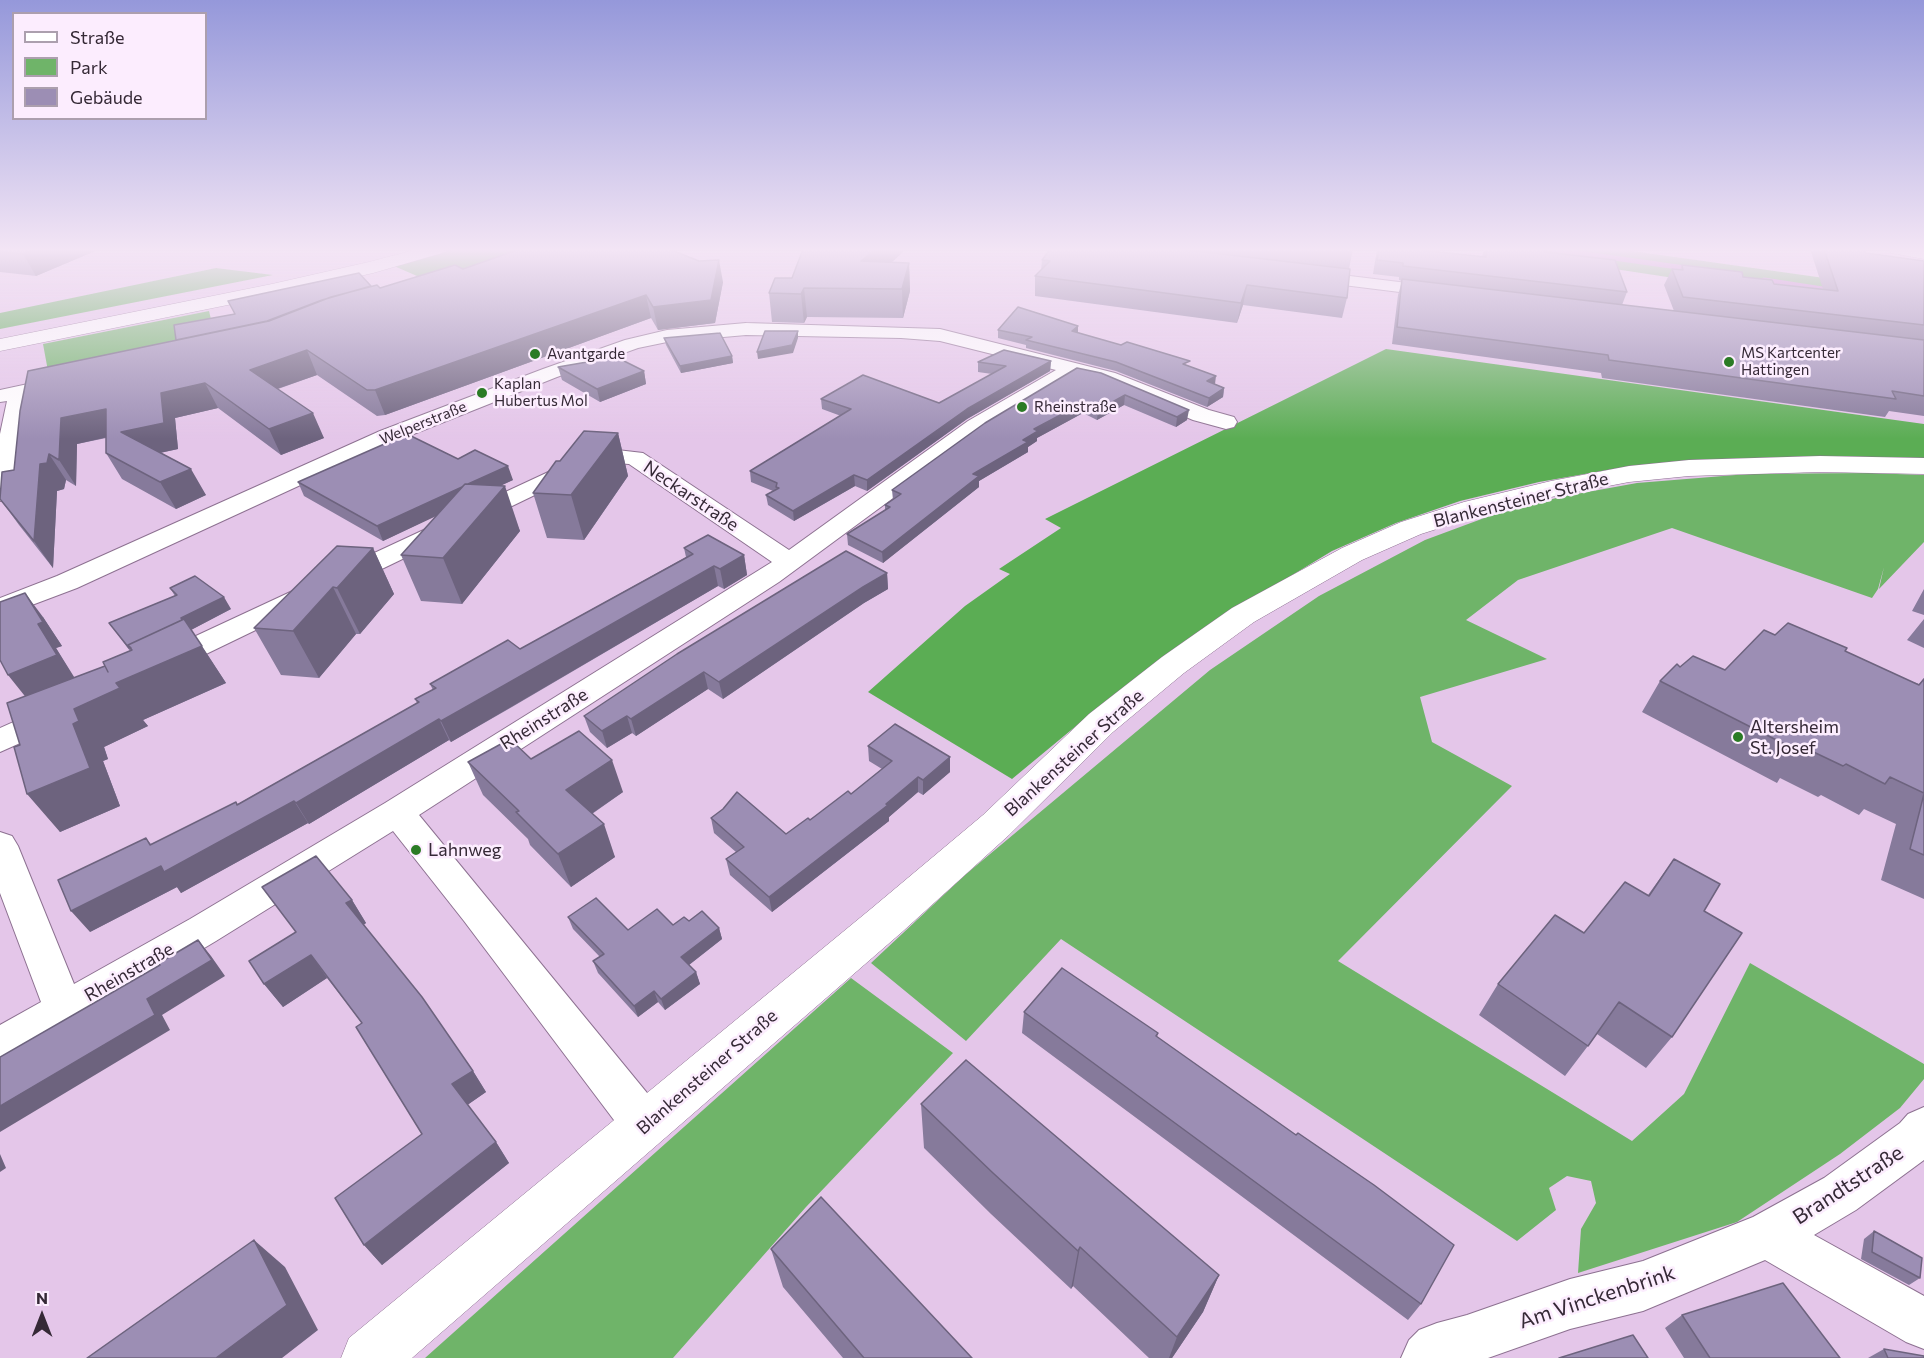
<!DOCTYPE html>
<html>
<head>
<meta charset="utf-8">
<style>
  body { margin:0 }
  #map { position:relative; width:1924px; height:1358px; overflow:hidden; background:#e4c6e9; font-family:Commissioner,sans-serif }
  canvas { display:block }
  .legend { position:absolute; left:12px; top:12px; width:195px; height:108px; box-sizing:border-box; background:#fcedfe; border:2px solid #ac9fae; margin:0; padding:8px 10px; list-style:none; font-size:18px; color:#352936 }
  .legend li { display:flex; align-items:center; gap:12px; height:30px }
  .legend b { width:30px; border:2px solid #ac9fae }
  .north { position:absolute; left:12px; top:1286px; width:60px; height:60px; -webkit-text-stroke:4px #fcedfe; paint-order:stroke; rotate:0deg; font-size:16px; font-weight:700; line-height:24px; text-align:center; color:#352936 }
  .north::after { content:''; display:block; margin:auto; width:21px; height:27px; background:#352936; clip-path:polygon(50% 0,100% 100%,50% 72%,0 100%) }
</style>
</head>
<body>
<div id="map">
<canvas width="1924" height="1358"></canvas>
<ul class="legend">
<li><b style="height:8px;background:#fff"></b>Straße</li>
<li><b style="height:16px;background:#6fb469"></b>Park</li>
<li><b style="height:16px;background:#9c8eb4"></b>Gebäude</li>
</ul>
<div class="north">N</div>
</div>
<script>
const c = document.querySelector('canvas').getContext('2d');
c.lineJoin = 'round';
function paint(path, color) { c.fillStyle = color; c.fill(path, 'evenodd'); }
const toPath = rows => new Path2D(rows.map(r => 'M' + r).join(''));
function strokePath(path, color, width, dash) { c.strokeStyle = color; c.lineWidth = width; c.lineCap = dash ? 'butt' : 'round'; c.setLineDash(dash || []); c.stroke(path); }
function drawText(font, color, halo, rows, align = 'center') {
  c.font = font + ' Commissioner,sans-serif'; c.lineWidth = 5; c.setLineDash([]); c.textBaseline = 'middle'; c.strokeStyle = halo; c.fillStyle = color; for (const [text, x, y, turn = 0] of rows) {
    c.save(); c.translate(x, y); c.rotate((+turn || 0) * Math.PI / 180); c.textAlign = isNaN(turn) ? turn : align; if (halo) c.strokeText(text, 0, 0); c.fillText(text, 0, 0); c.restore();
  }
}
const green = toPath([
  [209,311,218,348,50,382,43,344],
  [1868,473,1924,475,1924,542,1879,589,1884,567,1878,589,1872,598,1672,528,1518,580,1466,620,1547,659,1420,697,1432,742,1512,786,1338,961,1632,1141,1684,1094,1750,963,1924,1064,1924,1079,1900,1108,1840,1154,1737,1222,1578,1273,1581,1229,1596,1203,1591,1181,1567,1176,1549,1188,1556,1210,1517,1241,1061,939,966,1041,871,963,965,875,1210,670,1319,596,1425,540,1487,517,1560,497,1637,483,1748,474],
  [851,978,953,1053,806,1207,673,1358,425,1358]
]);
const forest = toPath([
  [454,249,563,249,440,286,394,266],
  [1483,249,1618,249,1924,292,1924,316],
  [216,268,273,275,0,329,0,313],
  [1386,349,1924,424,1924,461,1619,468,1539,482,1460,501,1396,523,1332,551,1200,631,1099,707,1012,779,868,692,965,606,1010,574,999,569,1061,528,1045,519]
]);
const stream = toPath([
  [1550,249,1692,269],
  [1764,280,1829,290]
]);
const minor = toPath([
  [1309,271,1440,287,1446,288,1449,292,1446,296,1440,297,1303,280,1300,276,1303,272,1309,271],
  [746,323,940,329,1115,373,1209,410,1234,417,1237,422,1234,427,1226,429,1193,420,1101,381,1076,375,984,431,779,582,419,815,661,1110,667,1125,661,1140,645,1147,629,1140,464,921,393,831,216,941,15,1061,0,1066,0,1025,41,1002,0,893,0,832,12,836,18,846,74,984,190,919,385,803,772,562,629,464,603,462,175,669,165,672,155,669,150,662,155,655,600,448,643,453,789,550,968,421,1056,370,940,341,901,338,746,335,667,342,638,348,557,377,396,441,77,588,0,617,0,598,57,576,380,431,543,369,625,340,667,330,746,323],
  [65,376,72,378,75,382,72,386,29,396,12,494,9,499,0,501,0,434,7,401,0,402,0,390,65,376],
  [54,704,65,707,70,715,65,723,0,752,0,728,54,704],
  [1924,1107,1924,1160,1856,1210,1814,1235,1924,1296,1924,1349,1906,1342,1765,1260,1643,1311,1570,1329,1488,1358,1401,1358,1409,1340,1419,1330,1437,1323,1467,1315,1570,1279,1643,1261,1753,1217,1824,1178,1900,1123,1908,1114,1924,1107]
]);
const tertiary = toPath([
  [1888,249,1924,249,1924,259,1891,253,1888,249]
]);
const secondary = toPath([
  [1820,456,1924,458,1924,474,1820,472,1689,476,1629,482,1551,497,1484,514,1421,534,1362,560,1254,622,1184,673,1113,732,1009,835,902,932,412,1358,341,1358,349,1338,872,908,983,815,1089,714,1162,657,1232,608,1342,548,1401,522,1464,502,1551,481,1629,466,1689,460,1820,456]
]);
const primary = toPath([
  [418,249,445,249,442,253,373,273,272,296,0,351,0,339,272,284,369,262,418,249]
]);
const wall = toPath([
  [0,249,100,249,36,276,0,272],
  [803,249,906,249,892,262,909,263,910,291,903,318,807,317,804,323,772,322,769,293,792,278],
  [1205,249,1353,249,1349,269,1347,298,1342,318,1243,305,1237,323,1035,296,1035,276,1041,270,1042,260,1204,252],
  [1377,249,1411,249,1482,257,1484,249,1545,249,1545,252,1627,292,1622,305,1674,311,1664,285,1672,269,1680,270,1682,265,1774,284,1823,289,1810,249,1864,249,1866,253,1924,261,1924,416,1889,411,1885,417,1602,378,1601,373,1392,344,1398,295,1402,281,1399,280,1399,277,1373,274],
  [463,269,723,282,715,323,658,330,651,318,385,415,377,416,317,375,278,389,324,438,281,455,218,408,175,418,178,449,160,453,206,495,176,509,122,479,106,453,106,438,77,444,76,486,66,480,64,489,57,491,53,568,19,525,0,499,14,470,176,340,234,314,371,286,380,288],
  [1078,326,1078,333,1189,366,1215,384,1224,388,1223,397,1207,407,1116,371,1026,348,1026,345,998,338,998,330],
  [664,338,732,356,733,363,681,373,666,345],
  [1051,361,1050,371,967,419,867,491,855,486,794,521,768,505,766,495,773,491,751,482,750,471,841,416,822,409,821,399,939,403,992,374,978,372,978,362],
  [558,367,644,371,646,384,600,402,562,380],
  [1077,368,1187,420,1176,427,1124,405,1097,420,1083,413,1037,438,1037,441,1028,447,1028,452,979,481,979,487,883,563,848,545,847,534,885,510,885,505,893,500,892,490],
  [618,433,628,476,584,540,547,538,533,493,560,461],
  [458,459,513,480,499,486,520,531,462,604,421,601,401,555,437,515,383,541,304,496,298,482],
  [373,548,394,594,360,634,356,634,319,678,281,675,254,628],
  [684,548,744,555,747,575,724,589,718,586,512,707,451,742,449,740,309,824,308,823,181,893,177,887,90,932,146,838,151,844,238,804,417,703,415,699,433,690,430,684,520,649,686,557],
  [887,573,888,589,864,603,723,699,708,689,636,736,632,733,607,748,590,732,584,716],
  [170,588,231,609,191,630,226,683,143,720,148,726,104,747,108,759,103,761,120,806,60,832,20,745,43,617,62,646,56,648,74,678,105,666,130,651,109,623,175,596],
  [1924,589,1924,615,1912,611],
  [1924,619,1924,648,1907,640],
  [1775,635,1919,684,1924,678,1924,899,1881,880,1896,824,1864,809,1859,815,1821,795,1818,797,1780,778,1777,783,1642,712,1660,681,1680,667,1725,670],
  [868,746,950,772,923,795,918,792,889,817,889,821,772,912,730,875,726,859,736,852,714,833,711,818,786,834,851,794,882,769,869,761],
  [531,759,623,792,592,814,615,857,571,887,530,845,528,839,483,795,468,762],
  [1674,859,1704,911,1672,1037,1646,1068,1597,1034,1565,1076,1479,1015,1498,984,1648,895],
  [262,887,352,900,366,923,363,925,473,1071,486,1092,467,1105,496,1142,509,1163,382,1265,364,1245,422,1134,362,1023,327,978,283,1007,264,984,296,932],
  [568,917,628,930,673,925,689,921,719,928,722,939,689,965,696,972,700,984,665,1010,658,1002,638,1017,598,973,593,961,600,957,573,929],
  [1024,1012,1158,1033,1157,1037,1421,1304,1408,1320,1022,1033],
  [921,1104,1219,1275,1203,1312,1172,1358,1149,1358,1073,1286,1071,1289,991,1214,924,1148],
  [1874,1231,1920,1278,1909,1285,1861,1259,1864,1239],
  [771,1249,972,1358,843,1358,783,1287],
  [1682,1315,1840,1358,1684,1358,1665,1328],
  [1884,1349,1924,1358,1868,1358]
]);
const shadedWall = toPath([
  [37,249,100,249,36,276,23,254],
  [876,249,906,249,863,289,861,261],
  [719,260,723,282,715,323,658,330,653,307],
  [909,263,910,291,903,318,902,289],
  [1247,285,1243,305,1237,323,1241,303],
  [804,288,807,317,804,323,801,294],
  [646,295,651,318,385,415,375,390],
  [1078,326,1078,334,1072,331],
  [798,331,798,338,793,353,758,359,757,352],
  [307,350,317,375,262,394,250,370],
  [732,356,733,363,681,373,680,366],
  [1051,361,1050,371,967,419,867,491,867,480,967,409],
  [644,371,646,384,600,402,597,389],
  [1216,376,1215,384,1207,381],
  [205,383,218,408,175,418,178,449,136,458,121,432,161,393],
  [1224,388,1223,397,1207,407,1209,398],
  [1125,395,1124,405,1097,420,1098,410],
  [1083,403,1083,413,1037,438,1037,441,1028,447,1028,452,979,481,979,487,883,563,882,552,973,474,1023,440,1034,429],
  [106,409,121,434,77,444,76,486,59,460,61,418],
  [1189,410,1187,420,1176,427,1177,417],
  [313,413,324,438,281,455,269,429],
  [618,433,628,476,584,540,571,495],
  [49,454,66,480,64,489,57,491,53,568,34,541,40,464],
  [508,466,513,480,383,541,377,526],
  [191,469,206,495,176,509,160,482],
  [854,475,855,486,794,521,793,511],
  [505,486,520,531,462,604,443,558],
  [373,548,394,594,360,634,337,588],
  [744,555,747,575,724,589,720,569],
  [714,566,718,586,451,742,441,721],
  [887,573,888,589,864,603,723,699,719,682,863,587],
  [333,587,356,634,319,678,293,631],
  [25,593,43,617,62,646,56,648,76,680,28,700,8,675],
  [224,597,231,609,189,631,181,618],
  [202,646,226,683,143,720,148,726,104,747,108,759,103,761,120,806,60,832,27,794,73,724,74,709,116,683],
  [704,672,708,689,636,736,631,719],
  [627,716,632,733,607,748,602,731],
  [439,719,449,740,309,824,296,803],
  [950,757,950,772,923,795,923,780],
  [612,760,623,792,578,823,566,790],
  [918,777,918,792,889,817,889,821,772,912,769,897],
  [294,801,308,823,181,893,177,887,90,932,71,911,237,805,236,802,251,823],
  [604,824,615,857,571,887,558,854],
  [352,900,366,923,361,927,346,903],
  [719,928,722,939,685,968,681,957],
  [198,940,211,956,225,976,162,1015,170,1030,0,1132,0,1106,147,999],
  [311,955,327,978,283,1007,264,984],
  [696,972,700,984,665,1010,661,999],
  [654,991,658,1002,638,1017,634,1006],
  [473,1071,486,1092,466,1106,452,1084],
  [496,1142,509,1163,382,1265,364,1245],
  [0,1154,6,1168,0,1172],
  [254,1240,285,1267,318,1330,282,1358,216,1358],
  [1080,1247,1073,1286,1071,1289,1078,1251],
  [1219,1275,1203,1312,1172,1358,1169,1358,1177,1337]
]);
const building = toPath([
  [0,249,37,249,23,254,0,252,0,249],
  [520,249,669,249,699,261,719,260,711,300,653,307,646,295,375,390,367,390,307,350,250,370,313,413,269,429,205,383,161,393,164,423,121,432,191,469,160,482,106,453,106,409,61,418,59,460,49,454,47,463,40,464,34,541,0,499,2,472,14,470,20,411,28,371,269,321,331,297,377,285,380,288,455,265,463,269,520,249],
  [803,249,876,249,861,261,909,263,902,289,804,288,801,294,769,293,775,278,792,278,803,249],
  [1050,249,1179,249,1350,269,1347,298,1247,285,1241,303,1035,276,1050,261,1042,260,1050,249],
  [1379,249,1411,249,1486,257,1486,249,1545,249,1545,252,1615,260,1627,292,1403,266,1403,263,1377,260,1379,249],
  [1824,249,1864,249,1866,253,1924,261,1924,325,1683,297,1672,269,1683,270,1682,265,1742,272,1743,277,1772,280,1774,284,1838,291,1824,249],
  [359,273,371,286,322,300,267,321,176,340,174,325,235,314,228,301,359,273],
  [1402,279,1924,340,1924,396,1892,391,1896,399,1609,360,1608,355,1397,327,1402,279],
  [1018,307,1078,326,1072,331,1121,345,1127,342,1190,361,1183,364,1216,376,1207,381,1224,388,1209,398,1116,362,1026,340,1032,337,998,330,1018,307],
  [765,331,798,331,792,345,757,352,765,331],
  [720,333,732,356,680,366,664,338,720,333],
  [1004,350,1051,361,967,409,867,480,854,475,793,511,766,495,779,488,776,487,777,483,750,471,851,409,821,399,863,375,939,403,1006,366,978,362,1004,350],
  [616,357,644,371,597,389,558,367,616,357],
  [1077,368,1101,373,1189,410,1177,417,1125,395,1098,410,1083,403,1034,429,1038,431,1023,440,1028,442,973,474,979,476,882,552,847,534,890,507,885,505,901,494,892,490,985,423,1077,368],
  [584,431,618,433,571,495,533,493,556,461,560,461,584,431],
  [407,434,458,459,475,450,508,466,468,484,465,484,462,487,377,526,298,482,407,434],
  [465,484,505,486,443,558,401,555,465,484],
  [708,535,744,555,720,569,714,566,503,686,441,721,439,719,296,803,294,801,164,872,161,866,71,911,58,880,146,838,150,845,236,802,237,805,419,702,415,699,436,688,430,684,508,640,520,649,693,554,684,548,708,535],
  [337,546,373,548,337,588,333,587,293,631,254,628,337,546],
  [846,551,887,573,863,587,719,682,704,672,631,719,627,716,602,731,584,716,677,654,846,551],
  [195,576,224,597,181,618,182,620,128,645,131,648,129,648,109,623,177,595,170,588,195,576],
  [25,593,43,622,38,624,57,655,8,675,0,660,0,602,25,593],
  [184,619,202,646,116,683,120,688,74,709,79,721,73,724,90,768,27,794,14,747,20,745,7,703,105,666,108,672,103,662,132,650,128,645,184,619],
  [1788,623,1847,648,1845,651,1919,685,1924,679,1924,793,1890,777,1885,784,1846,764,1843,766,1803,747,1800,752,1660,681,1677,664,1680,667,1693,656,1725,670,1764,630,1775,635,1788,623],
  [895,724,950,757,923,780,918,777,886,804,888,805,769,897,726,859,744,847,711,818,723,809,737,792,786,834,808,818,810,820,848,791,851,794,892,761,868,746,895,724],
  [579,731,612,760,566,790,604,824,558,854,516,812,519,811,468,762,510,739,531,759,579,731],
  [1924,794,1924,855,1910,849,1924,794],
  [316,856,352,900,346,903,422,997,473,1071,452,1084,496,1142,364,1245,335,1198,422,1134,356,1027,362,1023,311,955,264,984,249,961,296,932,262,887,316,856],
  [1674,859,1720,884,1704,911,1742,933,1672,1037,1619,1002,1588,1046,1498,984,1555,915,1584,933,1625,882,1649,896,1674,859],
  [596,898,628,930,657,909,673,925,684,917,689,921,702,911,719,928,681,957,696,972,661,999,654,991,634,1006,593,961,604,954,568,917,596,898],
  [198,940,212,960,147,999,155,1015,0,1106,0,1057,160,965,159,963,198,940],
  [1062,968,1158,1033,1156,1036,1296,1135,1298,1133,1374,1185,1454,1245,1421,1304,1024,1012,1062,968],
  [966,1060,1219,1275,1177,1337,1080,1247,1078,1251,993,1173,921,1104,966,1060],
  [821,1197,972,1358,864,1358,771,1249,821,1197],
  [1874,1231,1922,1258,1920,1278,1872,1252,1874,1231],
  [254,1240,287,1305,216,1358,87,1358,254,1240],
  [1783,1283,1840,1358,1710,1358,1682,1315,1783,1283],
  [1633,1335,1648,1358,1559,1358,1633,1335],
  [1884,1349,1924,1356,1924,1358,1888,1358,1884,1349]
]);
const markers = [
  [535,354,6,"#2b7b25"],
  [1729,362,6,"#2b7b25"],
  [482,393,6,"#2b7b25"],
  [1022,407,6,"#2b7b25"],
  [1738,737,6,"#2b7b25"],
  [416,850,6,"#2b7b25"]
];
const farPoinames = [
  ["MS Kartcenter",1741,353],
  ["Hattingen",1741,370],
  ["Avantgarde",547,354],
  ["Kaplan",494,384],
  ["Hubertus Mol",494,401],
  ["Rheinstraße",1034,407]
];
const farStreetnames = [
  ["Welperstraße",423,423,-22]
];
const streetNames = [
  ["Neckarstraße",691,496,34],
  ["Blankensteiner Straße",1521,500,-14],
  ["Rheinstraße",544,719,-32],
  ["Blankensteiner Straße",1074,753,-42],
  ["Rheinstraße",129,972,-30],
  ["Blankensteiner Straße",707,1072,-41]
];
const poiNames = [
  ["Altersheim",1750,727],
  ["St. Josef",1750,748],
  ["Lahnweg",428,850]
];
const nearStreetnames = [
  ["Brandtstraße",1848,1185,-33],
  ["Am Vinckenbrink",1597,1297,-18]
];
paint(green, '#6fb469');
paint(forest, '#5bad54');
strokePath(stream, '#ba6ec5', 5);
strokePath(minor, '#8d7191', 2);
strokePath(tertiary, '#8d7191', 1);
strokePath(secondary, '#8d7191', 1);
strokePath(primary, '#8d7191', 1);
paint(minor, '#fff');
paint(tertiary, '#fff');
paint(secondary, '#fff');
paint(primary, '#fff');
paint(wall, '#867a9b');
paint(shadedWall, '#6d637e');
paint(building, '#9c8eb4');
strokePath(building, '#6d637e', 1.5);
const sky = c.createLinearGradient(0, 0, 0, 439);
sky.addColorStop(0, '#9598da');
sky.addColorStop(0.57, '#f3e5f5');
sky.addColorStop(1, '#f3e5f500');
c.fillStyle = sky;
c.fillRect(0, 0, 1924, 439);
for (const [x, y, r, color] of markers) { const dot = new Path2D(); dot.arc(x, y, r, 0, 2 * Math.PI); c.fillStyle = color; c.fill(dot); strokePath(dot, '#fcedfe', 2); }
drawText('15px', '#352936', '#fcedfe', farPoinames, 'left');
drawText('15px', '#352936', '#fcedfe', farStreetnames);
drawText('18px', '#352936', '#fcedfe', streetNames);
drawText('18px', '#352936', '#fcedfe', poiNames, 'left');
drawText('21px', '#352936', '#fcedfe', nearStreetnames);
</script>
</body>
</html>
